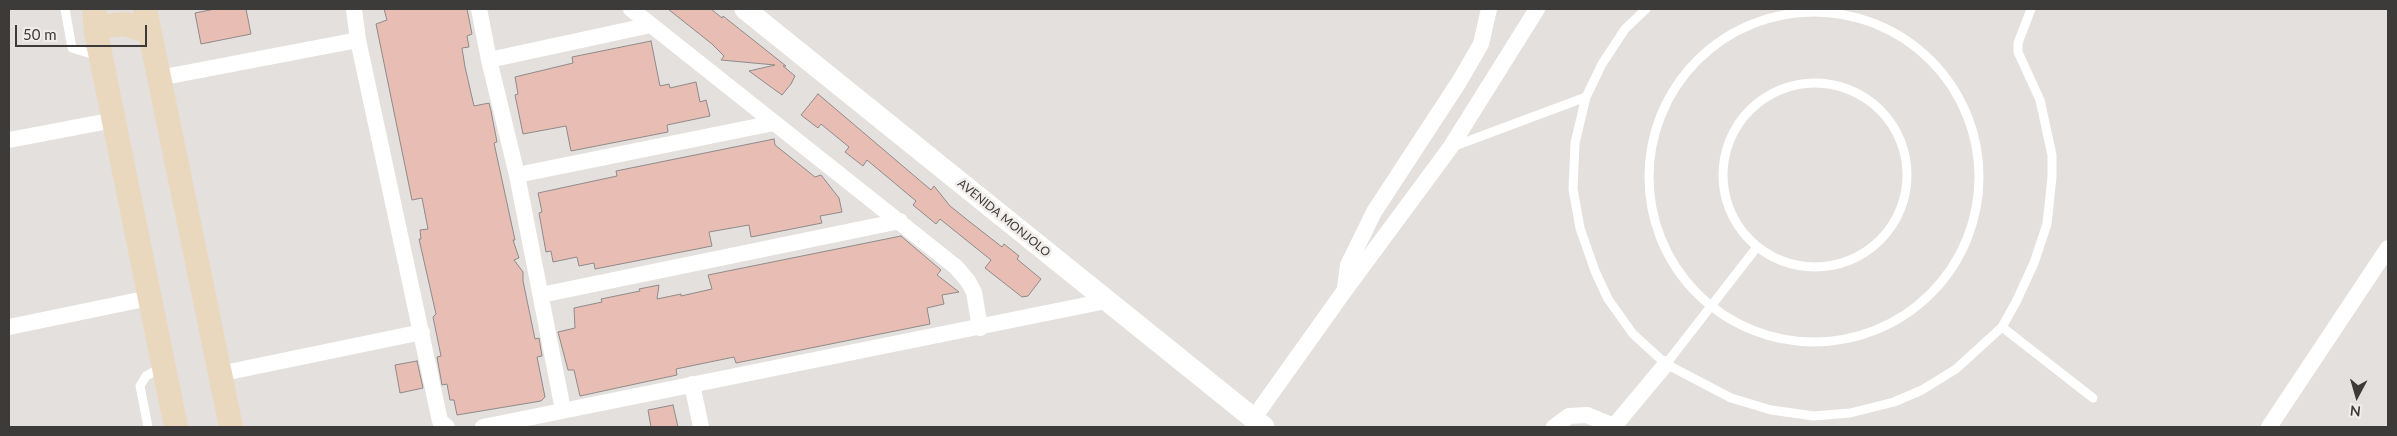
<!DOCTYPE html>
<html>
<head>
<meta charset="utf-8">
<style>
  body { margin:0 }
  #map { position:relative; width:2397px; height:436px; overflow:hidden; background:#e4e0de; font-family:Lato,sans-serif }
  canvas { display:block }
  .frame { position:absolute; inset:0; border:10px solid #3d3b3a; pointer-events:none }
  .north { position:absolute; left:2332px; top:371px; width:50px; height:50px; -webkit-text-stroke:4px #f1edeb; paint-order:stroke; rotate:186deg; font-size:14px; font-weight:700; line-height:20px; text-align:center; color:#3d3b3a }
  .north::after { content:''; display:block; margin:auto; width:18px; height:22px; background:#3d3b3a; clip-path:polygon(50% 0,100% 100%,50% 72%,0 100%) }
  .scale { position:absolute; left:15px; top:25px; width:132px; height:22px; box-sizing:border-box; border:2px solid #3d3b3a; border-top:0; padding-left:6px; font-size:15px; line-height:18px; white-space:nowrap; color:#3d3b3a; -webkit-text-stroke:4px #f1edeb; paint-order:stroke }
</style>
</head>
<body>
<div id="map">
<canvas width="2397" height="436"></canvas>
<div class="frame"></div>
<div class="north">N</div>
<div class="scale">50 m</div>
</div>
<script>
const c = document.querySelector('canvas').getContext('2d');
c.lineJoin = 'round';
function paint(path, color) { c.fillStyle = color; c.fill(path, 'evenodd'); }
const toPath = rows => new Path2D(rows.map(r => 'M' + r).join(''));
function strokePath(path, color, width, dash) { c.strokeStyle = color; c.lineWidth = width; c.lineCap = dash ? 'butt' : 'round'; c.setLineDash(dash || []); c.stroke(path); }
function drawText(font, color, halo, rows, align = 'center') {
  c.font = font + ' Lato,sans-serif'; c.lineWidth = 5; c.setLineDash([]); c.textBaseline = 'middle'; c.strokeStyle = halo; c.fillStyle = color; for (const [text, x, y, turn = 0] of rows) {
    c.save(); c.translate(x, y); c.rotate((+turn || 0) * Math.PI / 180); c.textAlign = isNaN(turn) ? turn : align; if (halo) c.strokeText(text, 0, 0); c.fillText(text, 0, 0); c.restore();
  }
}
const building = toPath([
  [215,9,246,9,251,34,201,44,195,13,215,9],
  [384,9,467,9,472,34,467,36,469,47,462,48,465,67,474,106,489,103,491,111,497,142,494,143,515,240,513,240,519,258,514,260,523,272,523,281,535,339,539,338,542,356,537,357,545,397,541,401,457,415,454,400,450,400,447,384,442,385,437,357,441,356,433,317,436,314,419,239,421,239,420,230,428,229,422,198,412,200,376,24,387,20,384,9],
  [668,9,711,9,722,18,723,16,786,66,783,66,795,76,791,84,782,95,749,71,775,65,721,60,724,56,712,44,668,9],
  [651,41,660,86,669,84,670,88,696,82,700,102,706,100,710,116,667,125,668,132,571,151,566,126,523,134,515,95,518,94,515,77,573,63,572,57,651,41],
  [818,94,931,190,934,186,950,206,970,222,1002,247,1004,244,1019,256,1017,259,1041,279,1028,296,1022,297,985,268,991,260,940,219,936,224,913,205,916,201,867,160,863,166,845,152,849,147,821,124,818,128,801,115,818,94],
  [774,139,775,145,815,177,821,175,839,198,842,212,820,216,822,223,751,237,749,225,709,232,712,246,595,269,594,263,579,266,577,257,553,262,551,251,546,252,539,213,542,212,538,193,617,176,616,171,774,139],
  [901,236,941,270,937,275,959,292,942,295,944,304,927,308,930,324,736,363,734,357,676,369,677,375,580,396,574,370,568,370,558,332,575,328,574,308,602,302,601,299,640,291,639,289,659,285,657,299,681,294,681,296,712,289,708,275,901,236],
  [417,361,423,388,400,393,395,365,417,361],
  [673,405,678,427,651,427,648,410,673,405]
]);
const service = toPath([
  [65,9,72,48,98,56],
  [1646,9,1625,29,1602,64,1586,97,1575,143,1573,189,1580,228,1595,271,1608,299,1633,334,1666,364,1731,398,1771,410,1814,416,1850,413,1894,402,1922,390,1956,369,2002,327,2016,302,2034,263,2047,224,2052,177,2052,155,2040,100,2018,52,2018,43,2031,9],
  '1649 177a165 165 0 1 1 330 0a165 165 0 1 1-330 0Z',
  '1723 175a92 92 0 1 1 184 0a92 92 0 1 1-184 0Z',
  [1452,147,1586,97],
  [2002,327,2093,398],
  [1666,364,1757,247],
  [148,427,140,386,146,376,162,367]
]);
const minor = toPath([
  [354,9,358,40,440,421,447,427],
  [479,9,489,60,517,175,563,410],
  [631,9,956,267,968,281,974,292,980,328],
  [489,60,651,25],
  [159,78,358,40],
  [9,140,114,120],
  [517,175,774,123],
  [1345,288,1348,265,1374,212,1459,82,1481,44,1489,9],
  [541,295,900,221],
  [9,327,149,298],
  [219,374,422,332],
  [692,384,701,427],
  [1253,419,1345,290,1450,148,1537,9],
  [1615,425,1666,364],
  [483,427,1106,301],
  [1554,427,1569,416,1587,415,1616,427],
  [2269,427,2388,248]
]);
const tertiary = toPath([
  [745,9,1264,427]
]);
const secondary = toPath([
  [94,9,96,33,176,427],
  [145,9,231,427],
  [96,33,106,26,125,24,150,32]
]);
const streetNames = [
  ["AVENIDA MONJOLO",1004,218,39]
];
paint(building, '#e8bdb4');
strokePath(building, '#8e8a89', 1);
strokePath(service, '#fff', 9);
strokePath(minor, '#fff', 16);
strokePath(tertiary, '#fff', 21);
strokePath(secondary, '#e9d8be', 24);
drawText('12px', '#3d3b3a', '#f1edeb', streetNames);
</script>
</body>
</html>
